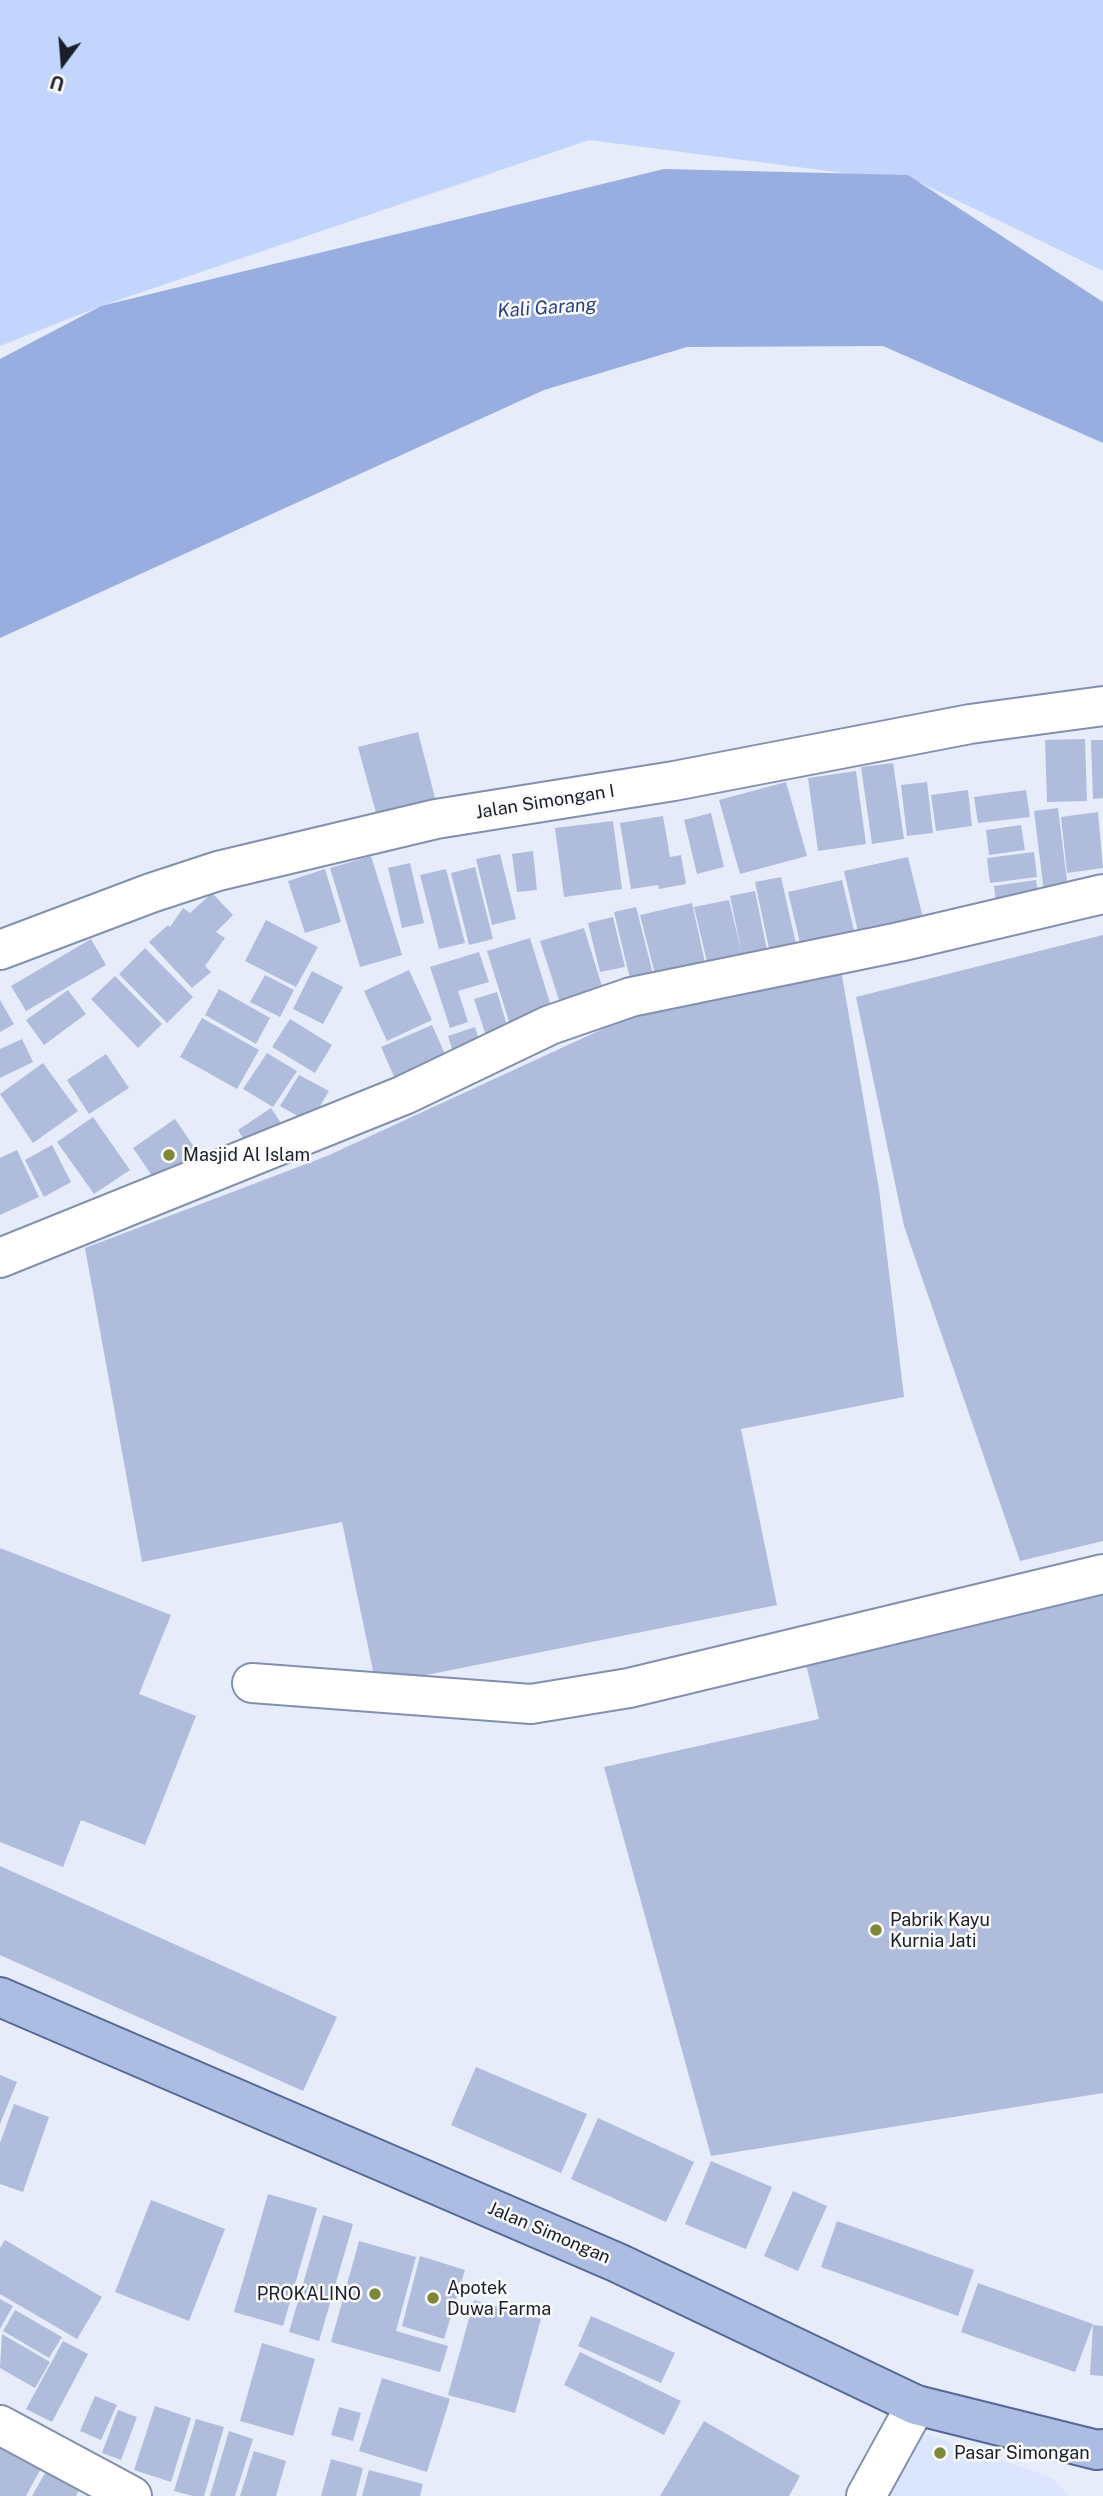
<!DOCTYPE html>
<html>
<head>
<meta charset="utf-8">
<style>
  body { margin:0 }
  #map { position:relative; width:1103px; height:2496px; overflow:hidden; background:#e6ecfa; font-family:"Public Sans",sans-serif }
  canvas { display:block }
  .north { position:absolute; left:28px; top:28px; width:70px; height:70px; -webkit-text-stroke:5px #fafafa; paint-order:stroke; rotate:196deg; font-size:19px; font-weight:700; line-height:28px; text-align:center; color:#191e2a }
  .north::after { content:''; display:block; margin:auto; width:24px; height:32px; background:#191e2a; clip-path:polygon(50% 0,100% 100%,50% 72%,0 100%) }
</style>
</head>
<body>
<div id="map">
<canvas width="1103" height="2496"></canvas>
<div class="north">U</div>
</div>
<script>
const c = document.querySelector('canvas').getContext('2d');
c.lineJoin = 'round';
function paint(path, color) { c.fillStyle = color; c.fill(path, 'evenodd'); }
const toPath = rows => new Path2D(rows.map(r => 'M' + r).join(''));
function strokePath(path, color, width, dash) { c.strokeStyle = color; c.lineWidth = width; c.lineCap = dash ? 'butt' : 'round'; c.setLineDash(dash || []); c.stroke(path); }
function drawText(font, color, halo, rows, align = 'center') {
  c.font = font + ' "Public Sans",sans-serif'; c.lineWidth = 5; c.setLineDash([]); c.textBaseline = 'middle'; c.strokeStyle = halo; c.fillStyle = color; for (const [text, x, y, turn = 0] of rows) {
    c.save(); c.translate(x, y); c.rotate((+turn || 0) * Math.PI / 180); c.textAlign = isNaN(turn) ? turn : align; if (halo) c.strokeText(text, 0, 0); c.fillText(text, 0, 0); c.restore();
  }
}
const built = toPath([
  [912,2429,1052,2478,1070,2496,874,2496]
]);
const green = toPath([
  [0,0,1103,0,1103,271,921,183,589,140,101,306,0,346]
]);
const water = toPath([
  [664,169,908,175,1103,302,1103,443,883,346,687,347,544,390,0,638,0,359,101,306]
]);
const building = toPath([
  [418,732,435,798,376,813,358,747],
  [1085,739,1087,801,1047,802,1045,740],
  [1091,740,1103,740,1103,798,1093,799],
  [893,763,904,839,872,844,861,767],
  [856,771,866,844,818,851,808,778],
  [786,782,807,856,740,874,719,800],
  [927,782,933,833,907,836,901,785],
  [968,790,972,826,936,831,931,795],
  [1026,790,1030,817,978,823,974,797],
  [1058,808,1068,889,1044,892,1034,811],
  [1098,812,1103,868,1067,873,1061,817],
  [711,813,724,867,697,874,684,820],
  [663,816,670,857,681,855,686,884,659,889,658,885,631,889,620,823],
  [613,821,622,889,564,897,555,828],
  [1021,825,1025,850,989,855,986,830],
  [533,851,537,890,517,892,512,854],
  [1034,852,1037,877,990,883,987,858],
  [500,854,516,919,492,925,476,859],
  [371,856,402,955,360,967,330,868],
  [908,857,923,918,858,932,844,871],
  [410,863,424,923,402,928,388,868],
  [475,867,493,939,469,945,451,873],
  [325,869,341,922,305,933,288,881],
  [446,869,465,943,439,949,420,875],
  [781,877,798,953,771,958,755,882],
  [842,880,856,939,802,951,788,892],
  [1036,880,1039,897,996,903,994,886],
  [755,891,768,955,708,966,694,907,729,900,742,954,730,896],
  [212,893,233,915,216,932,225,938,205,966,211,972,192,988,149,942,168,925,170,927,183,908,190,913],
  [692,903,706,967,656,978,640,915],
  [636,907,654,978,631,983,614,912],
  [613,917,625,967,600,972,588,923],
  [266,920,318,947,296,987,245,961],
  [584,928,605,996,562,1009,540,941],
  [1103,935,1103,1541,1020,1561,904,1226,856,997],
  [530,938,554,1016,511,1028,487,951],
  [91,939,106,965,26,1011,11,986],
  [145,948,193,997,167,1023,119,974],
  [479,952,489,982,458,991,468,1022,450,1028,430,967],
  [409,970,432,1020,387,1041,364,991],
  [841,970,879,1189,904,1397,741,1429,777,1605,376,1685,342,1522,142,1562,85,1248,327,1156,646,1009],
  [312,971,343,987,323,1024,293,1009],
  [265,975,294,990,280,1017,250,1002],
  [115,976,162,1024,138,1048,91,999],
  [219,989,270,1018,256,1044,205,1015],
  [68,990,86,1014,44,1045,26,1020],
  [497,992,509,1032,487,1039,474,999],
  [0,1000,14,1024,0,1032],
  [202,1018,259,1050,237,1089,180,1057],
  [290,1019,332,1045,315,1073,272,1047],
  [432,1025,450,1065,399,1088,381,1047],
  [475,1027,482,1049,455,1058,448,1036],
  [22,1039,33,1062,0,1078,0,1049],
  [267,1053,297,1071,273,1107,243,1089],
  [106,1054,129,1088,89,1114,67,1080],
  [43,1063,78,1111,33,1143,0,1094],
  [299,1075,329,1091,310,1123,280,1106],
  [271,1108,285,1129,251,1151,238,1130],
  [93,1117,130,1170,94,1194,57,1142],
  [175,1119,205,1163,163,1192,133,1148],
  [52,1145,71,1182,44,1197,25,1160],
  [17,1150,39,1197,0,1215,0,1158],
  [0,1548,171,1615,139,1694,196,1716,145,1845,81,1820,63,1867,0,1842],
  [1103,1585,1103,2093,711,2156,604,1767,819,1719,803,1651],
  [0,1866,337,2017,303,2091,0,1955],
  [476,2067,587,2114,561,2173,451,2125],
  [0,2075,17,2082,0,2124],
  [14,2104,49,2117,23,2192,0,2184,0,2143],
  [598,2118,694,2162,666,2222,571,2179],
  [711,2161,772,2187,746,2249,685,2224],
  [793,2191,827,2206,798,2271,764,2256],
  [268,2194,317,2208,283,2326,234,2312],
  [151,2200,225,2229,189,2321,115,2292],
  [323,2215,353,2224,319,2341,289,2332],
  [837,2221,974,2270,958,2316,821,2267],
  [5,2240,102,2297,77,2339,0,2294,0,2248],
  [359,2241,416,2257,396,2331,448,2346,440,2372,331,2342],
  [420,2256,465,2270,444,2339,402,2326],
  [978,2283,1093,2324,1075,2372,961,2332],
  [0,2299,13,2306,0,2329],
  [474,2300,541,2319,515,2413,448,2395],
  [15,2310,62,2337,49,2358,3,2331],
  [591,2316,675,2353,661,2383,578,2346],
  [1093,2325,1103,2326,1103,2376,1090,2375],
  [2,2334,50,2362,35,2388,0,2368],
  [63,2341,88,2354,52,2422,26,2409],
  [262,2343,315,2359,293,2436,240,2421],
  [580,2352,681,2401,664,2435,564,2385],
  [382,2378,450,2399,427,2472,359,2451],
  [95,2396,117,2405,101,2440,80,2431],
  [155,2406,191,2418,171,2482,134,2470],
  [339,2407,361,2413,353,2441,331,2435],
  [118,2410,137,2417,121,2460,102,2453],
  [196,2419,224,2427,204,2496,193,2496,174,2491],
  [704,2421,800,2476,789,2496,660,2496],
  [229,2431,253,2439,235,2496,210,2496],
  [0,2440,44,2463,26,2496,0,2496],
  [254,2451,286,2461,276,2496,240,2496],
  [331,2459,363,2468,356,2496,321,2496],
  [49,2466,82,2485,76,2496,32,2496],
  [369,2470,423,2484,420,2496,362,2496]
]);
const minor = toPath([
  [0,950,151,893,218,871,436,819,674,781,970,724,1103,706],
  [0,1258,404,1095,550,1025,631,997,899,942,1103,894],
  [252,1683,531,1704,629,1688,1103,1574],
  [0,2425,132,2496],
  [866,2496,916,2405]
]);
const major = toPath([
  [0,1997,618,2263,916,2405,1097,2450,1103,2449]
]);
const markers = [
  [169,1155,7,"#7c8835"],
  [876,1930,7,"#7c8835"],
  [375,2294,7,"#7c8835"],
  [433,2298,7,"#7c8835"],
  [940,2453,7,"#7c8835"]
];
const streetNames = [
  ["Jalan Simongan I",545,802,-9],
  ["Jalan Simongan",549,2233,23]
];
const poiNames = [
  ["Masjid Al Islam",183,1155],
  ["Pabrik Kayu",890,1920],
  ["Kurnia Jati",890,1941],
  ["Apotek",447,2288],
  ["Duwa Farma",447,2309],
  ["PROKALINO",361,2294,"right"],
  ["Pasar Simongan",954,2453]
];
const waterNames = [
  ["Kali Garang",547,308,-4]
];
paint(built, '#dbe6fe');
paint(green, '#c3d5fd');
paint(water, '#98aee1');
paint(building, '#afbcdc');
strokePath(minor, '#828fad', 42);
strokePath(major, '#556796', 42);
strokePath(minor, '#fff', 38);
strokePath(major, '#acbce3', 38);
for (const [x, y, r, color] of markers) { const dot = new Path2D(); dot.arc(x, y, r, 0, 2 * Math.PI); c.fillStyle = color; c.fill(dot); strokePath(dot, '#fafafa', 2.5); }
drawText('18px', '#191e2a', '#fafafa', streetNames);
drawText('18px', '#191e2a', '#fafafa', poiNames, 'left');
drawText('italic 19px', '#2b407e', '#fafafa', waterNames);
</script>
</body>
</html>
